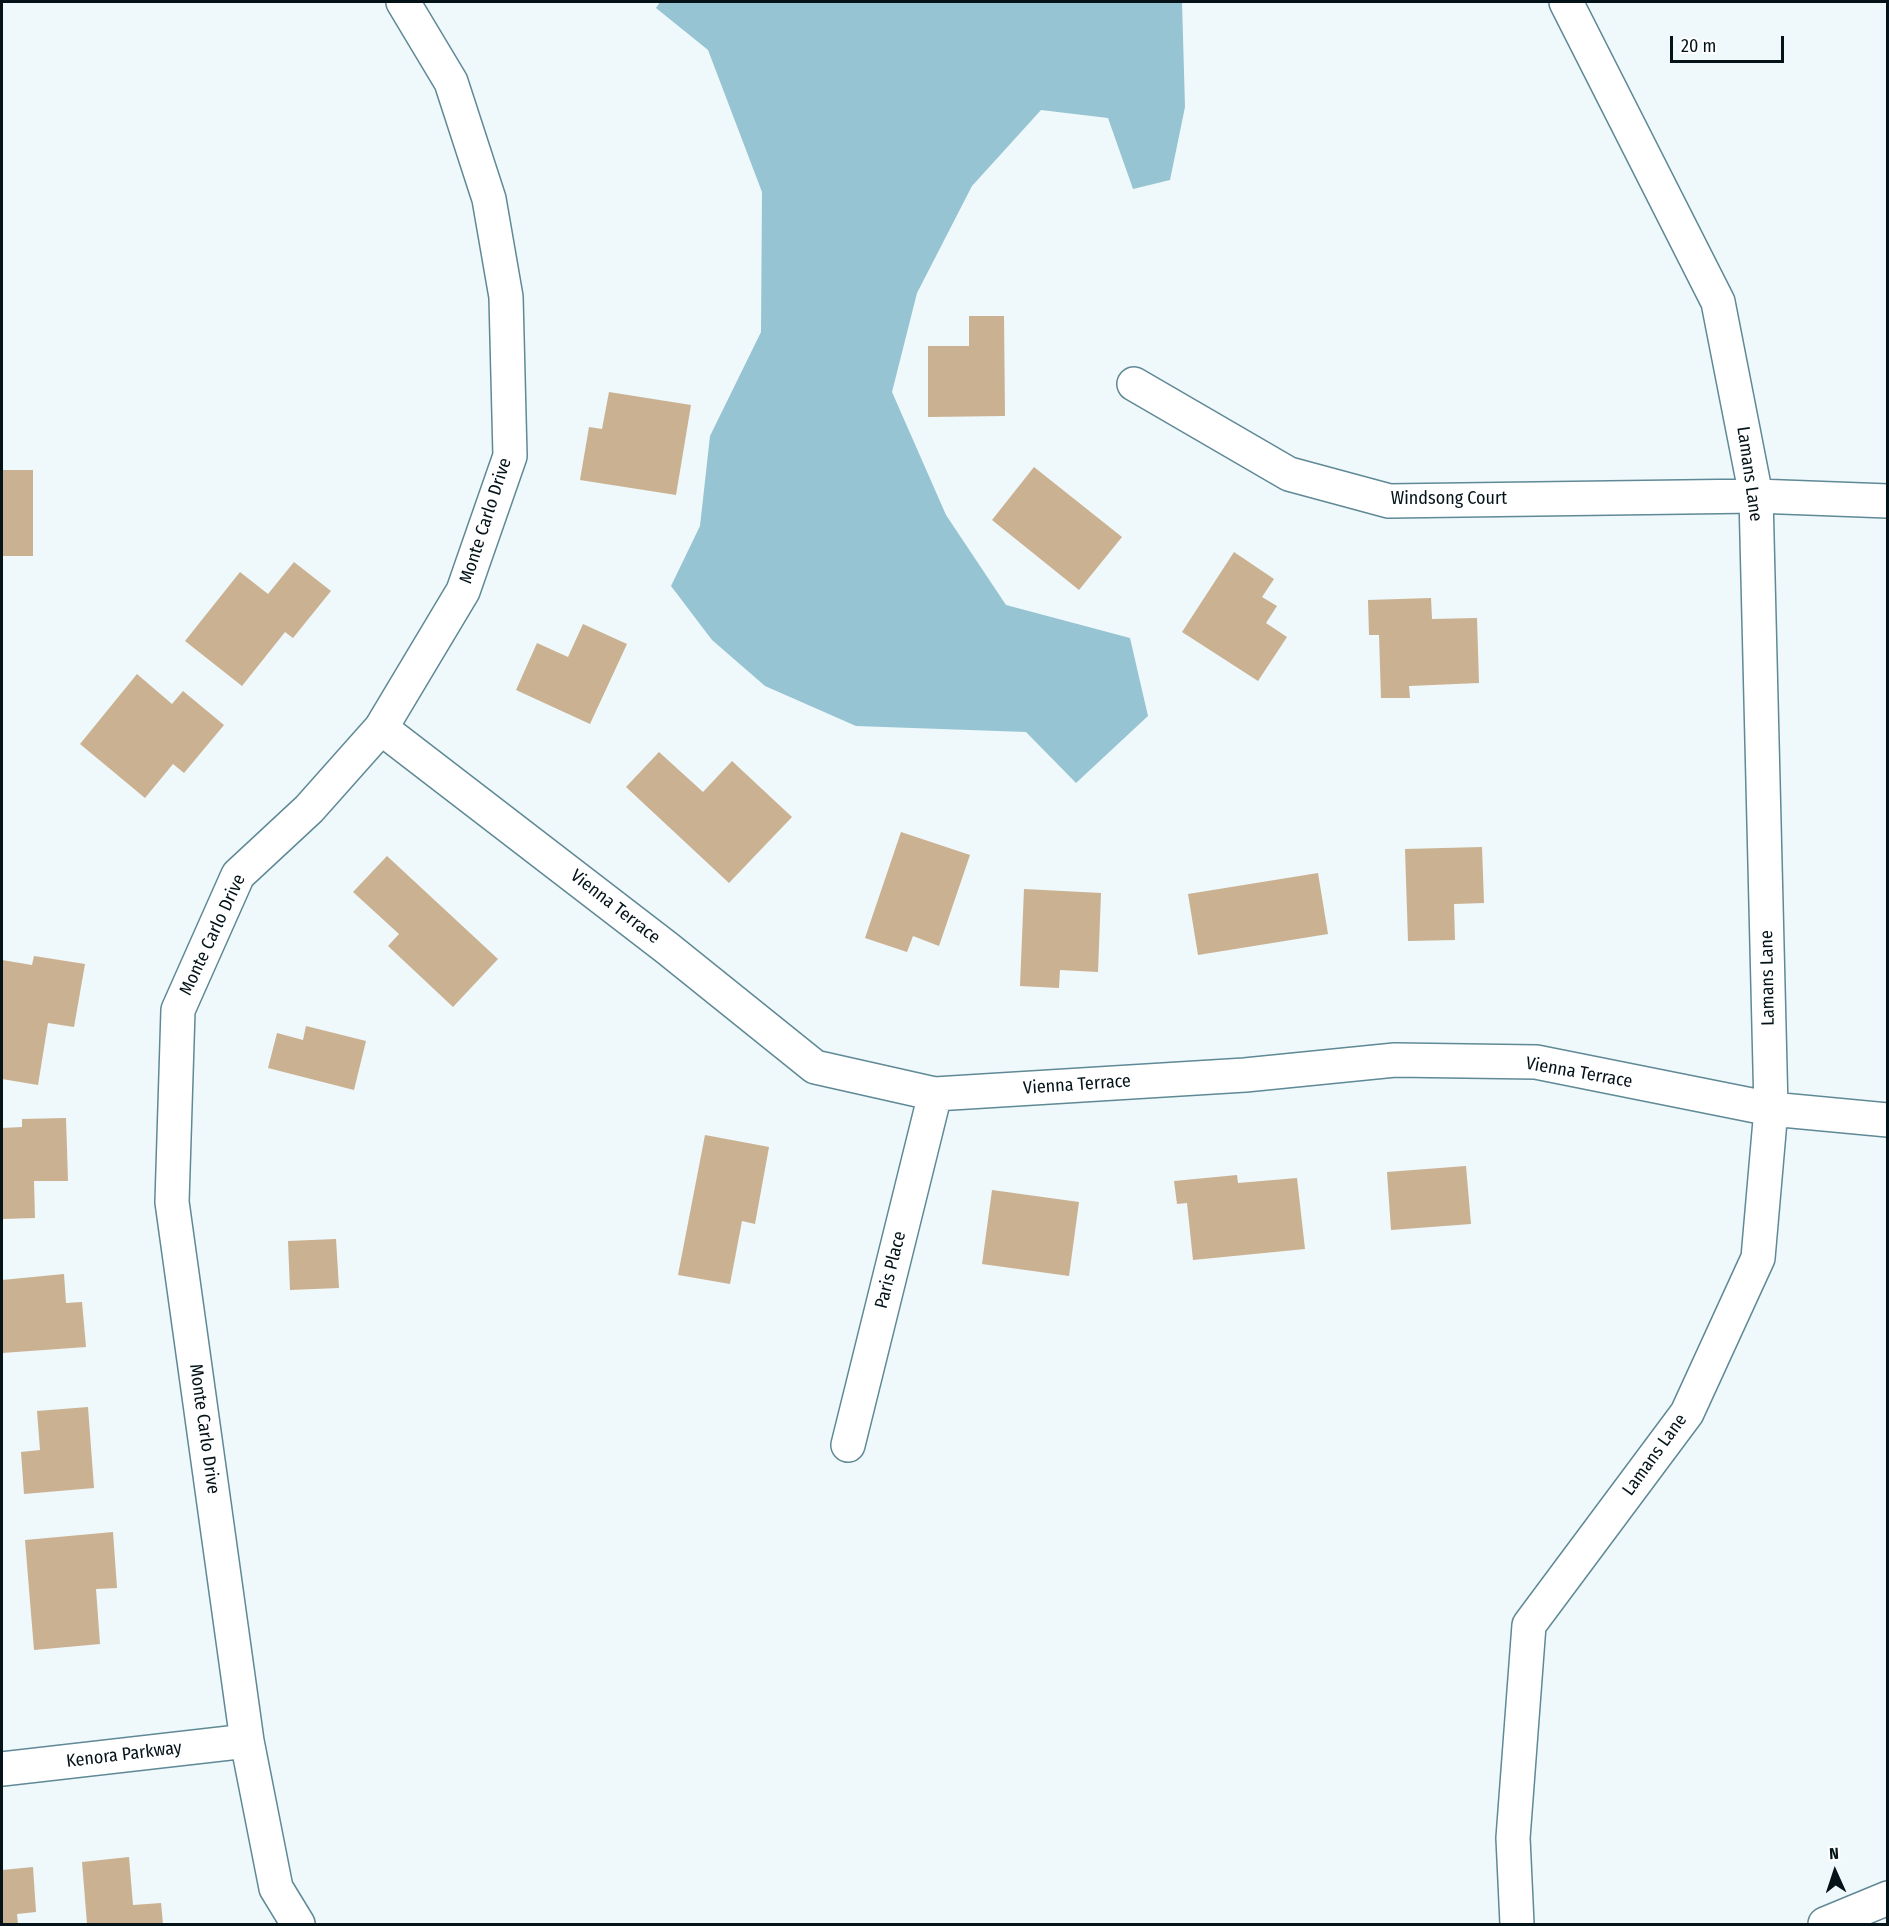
<!DOCTYPE html>
<html>
<head>
<meta charset="utf-8">
<style>
  body { margin:0 }
  #map { position:relative; width:1889px; height:1926px; overflow:hidden; background:#eff8fa; font-family:"Fira Sans Condensed",sans-serif }
  canvas { display:block }
  .frame { position:absolute; inset:0; border:3px solid #041318; pointer-events:none }
  .north { position:absolute; left:1805px; top:1842px; width:60px; height:60px; -webkit-text-stroke:4px #fff; paint-order:stroke; rotate:357deg; font-size:16px; font-weight:700; line-height:24px; text-align:center; color:#041318 }
  .north::after { content:''; display:block; margin:auto; width:21px; height:27px; background:#041318; clip-path:polygon(50% 0,100% 100%,50% 72%,0 100%) }
  .scale { position:absolute; left:1670px; top:36px; width:114px; height:27px; box-sizing:border-box; border:3px solid #041318; border-top:0; padding-left:8px; font-size:18px; line-height:21px; white-space:nowrap; color:#041318; -webkit-text-stroke:4px #fff; paint-order:stroke }
</style>
</head>
<body>
<div id="map">
<canvas width="1889" height="1926"></canvas>
<div class="frame"></div>
<div class="north">N</div>
<div class="scale">20 m</div>
</div>
<script>
const c = document.querySelector('canvas').getContext('2d');
c.lineJoin = 'round';
function paint(path, color) { c.fillStyle = color; c.fill(path, 'evenodd'); }
const toPath = rows => new Path2D(rows.map(r => 'M' + r).join(''));
function strokePath(path, color, width, dash) { c.strokeStyle = color; c.lineWidth = width; c.lineCap = dash ? 'butt' : 'round'; c.setLineDash(dash || []); c.stroke(path); }
function drawText(font, color, halo, rows, align = 'center') {
  c.font = font + ' "Fira Sans Condensed",sans-serif'; c.lineWidth = 5; c.setLineDash([]); c.textBaseline = 'middle'; c.strokeStyle = halo; c.fillStyle = color; for (const [text, x, y, turn = 0] of rows) {
    c.save(); c.translate(x, y); c.rotate((+turn || 0) * Math.PI / 180); c.textAlign = isNaN(turn) ? turn : align; if (halo) c.strokeText(text, 0, 0); c.fillText(text, 0, 0); c.restore();
  }
}
const forest = toPath([
  [660,2,1182,2,1185,107,1170,180,1133,189,1108,118,1041,110,972,186,917,293,892,392,946,515,1006,605,1130,638,1148,716,1076,783,1026,732,856,726,765,686,712,640,671,586,700,526,710,436,761,332,762,192,708,50,656,8]
]);
const building = toPath([
  [969,316,1004,316,1005,416,928,417,928,346,969,346],
  [609,392,691,405,676,495,580,480,589,427,602,429],
  [1034,467,1122,537,1079,590,992,520],
  [2,470,33,470,33,556,2,556],
  [1234,552,1274,579,1262,597,1277,606,1266,623,1287,637,1258,681,1182,632],
  [294,562,331,591,293,638,285,632,242,686,185,641,240,572,268,594],
  [1431,598,1432,619,1477,618,1479,683,1409,686,1410,698,1381,698,1379,635,1369,635,1368,600],
  [583,624,627,644,590,724,516,690,537,643,568,657],
  [137,674,172,704,183,691,224,725,184,773,173,764,145,798,80,744],
  [659,752,703,792,732,761,792,817,729,883,626,787],
  [901,832,970,855,939,946,913,936,907,952,865,938],
  [1482,847,1484,903,1454,904,1455,940,1408,941,1405,849],
  [387,856,498,959,453,1007,388,946,399,934,353,892],
  [1318,873,1328,934,1198,955,1188,894],
  [1024,889,1101,893,1098,972,1060,970,1059,988,1020,986],
  [34,956,85,964,74,1027,48,1023,38,1085,2,1079,2,960,32,965],
  [306,1026,366,1041,354,1090,268,1068,277,1033,303,1040],
  [66,1118,68,1181,34,1181,35,1218,2,1219,2,1128,22,1127,22,1119],
  [705,1135,769,1147,755,1224,742,1221,730,1284,678,1275],
  [1466,1166,1471,1224,1391,1230,1387,1172],
  [1237,1175,1238,1183,1297,1178,1305,1249,1193,1260,1187,1203,1177,1204,1174,1181],
  [992,1190,1079,1202,1069,1276,982,1264],
  [336,1239,339,1288,290,1290,288,1241],
  [64,1274,66,1303,82,1302,86,1347,2,1353,2,1280],
  [88,1407,94,1488,24,1494,21,1452,40,1450,37,1411],
  [113,1532,117,1588,96,1589,100,1644,34,1650,25,1540],
  [129,1857,133,1905,161,1903,163,1924,87,1924,82,1862],
  [33,1867,36,1912,17,1914,18,1924,2,1924,2,1870]
]);
const minor = toPath([
  [1134,384,1289,474,1389,501,1756,496,1888,501],
  [381,728,667,948,815,1067,935,1094,1245,1075,1395,1060,1536,1062,1771,1109,1888,1120],
  [848,1445,935,1094],
  [2,1769,247,1741],
  [298,1924,276,1888,247,1741,172,1202,178,1010,238,875,309,809,381,728,463,591,510,456,506,297,489,199,451,82,403,2],
  [1517,1924,1513,1838,1529,1625,1687,1413,1758,1258,1771,1109,1756,496,1718,302,1566,2],
  [1825,1924,1888,1898]
]);
const streetNames = [
  ["Lamans Lane",1749,474,82],
  ["Windsong Court",1449,499],
  ["Monte Carlo Drive",486,521,-72],
  ["Vienna Terrace",615,907,38],
  ["Monte Carlo Drive",213,935,-65],
  ["Lamans Lane",1768,978,-91],
  ["Vienna Terrace",1579,1073,10],
  ["Vienna Terrace",1077,1085,-4],
  ["Paris Place",891,1270,-76],
  ["Monte Carlo Drive",204,1429,82],
  ["Lamans Lane",1655,1455,-54],
  ["Kenora Parkway",124,1755,-7]
];
paint(forest, '#96c4d2');
paint(building, '#cab191');
strokePath(minor, '#5f8996', 36);
strokePath(minor, '#fff', 33);
drawText('18px', '#041318', '#fff', streetNames);
</script>
</body>
</html>
